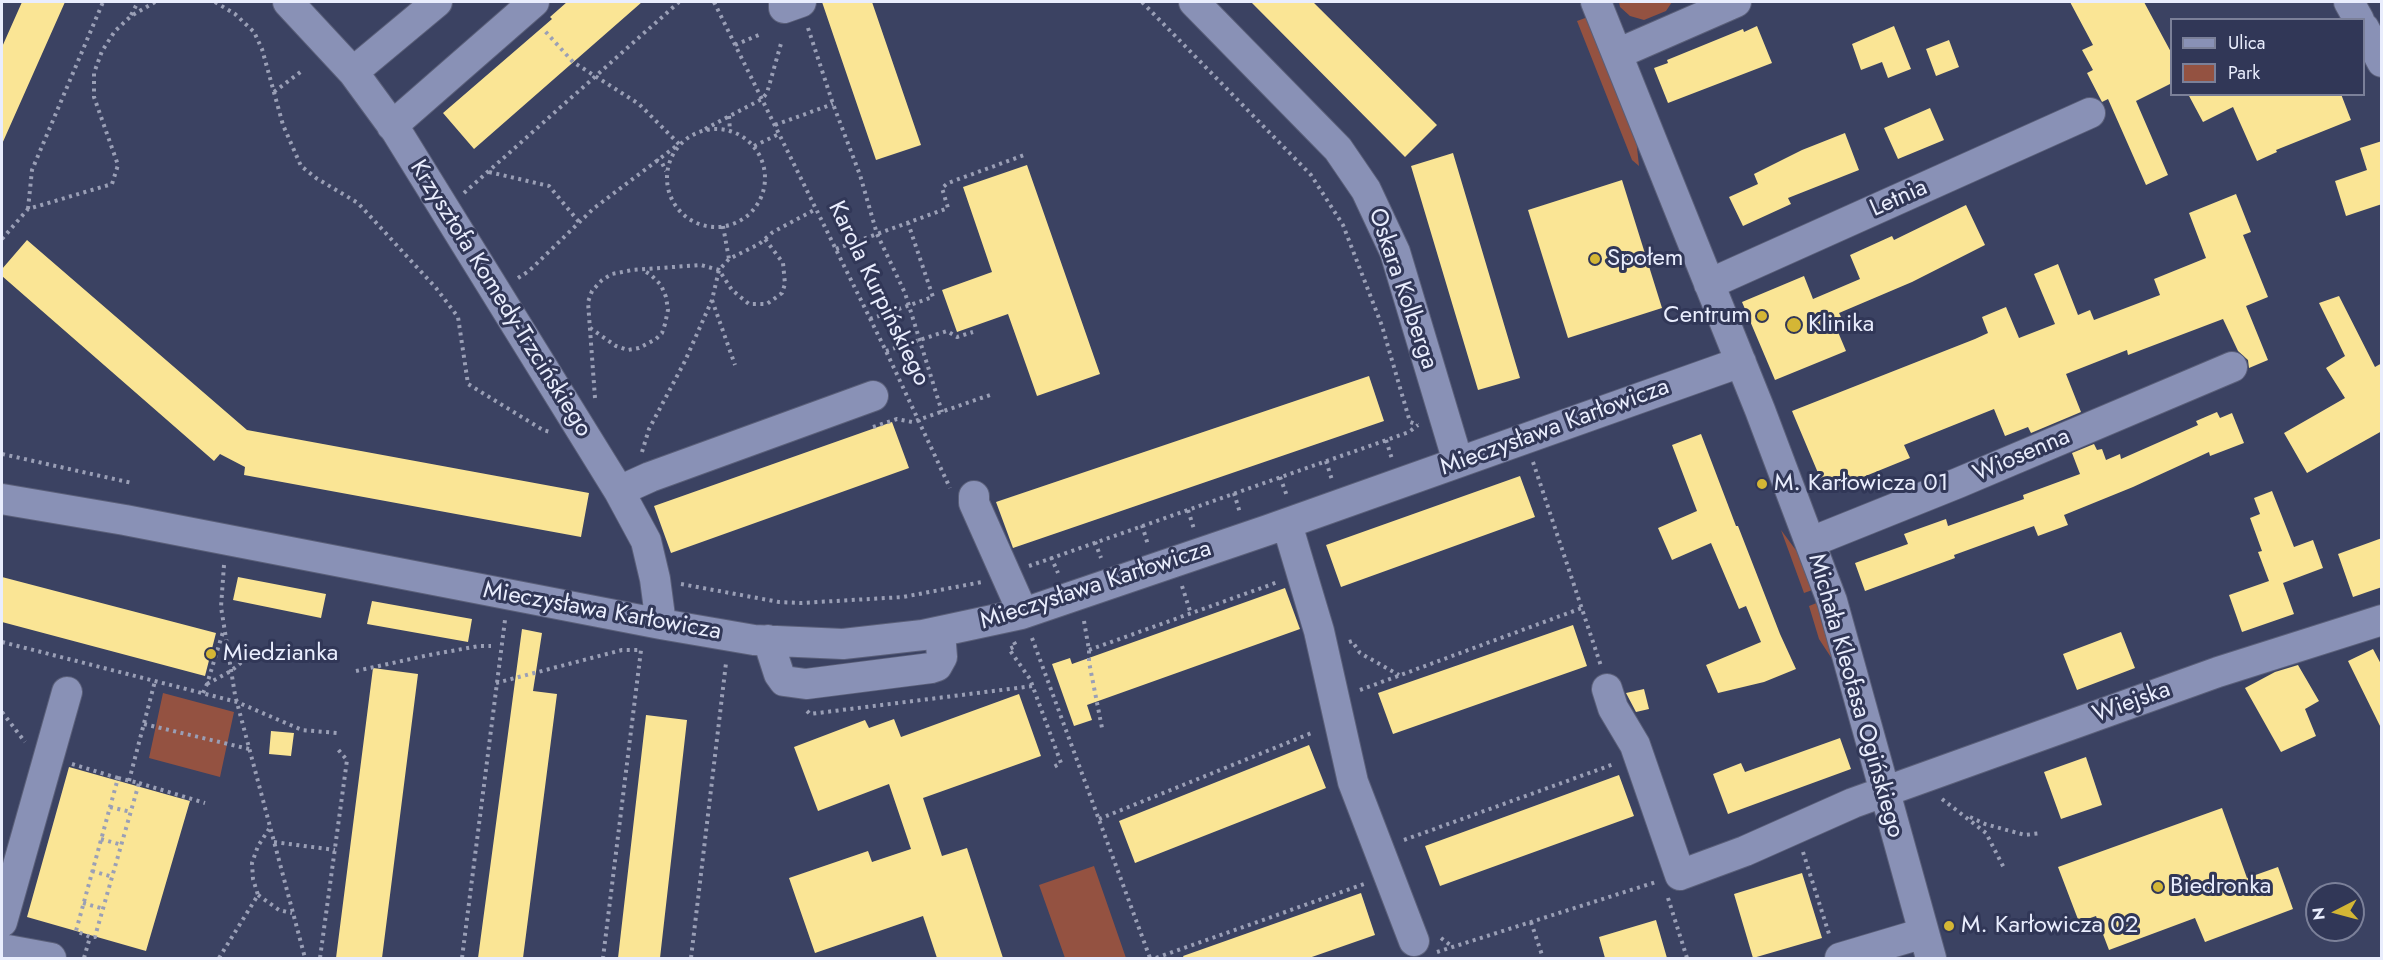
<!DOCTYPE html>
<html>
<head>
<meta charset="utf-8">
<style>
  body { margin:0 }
  #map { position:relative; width:2383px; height:960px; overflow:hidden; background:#3b4262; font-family:Jost,sans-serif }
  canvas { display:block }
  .frame { position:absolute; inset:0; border:3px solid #e9edfd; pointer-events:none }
  .legend { position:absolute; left:2170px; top:18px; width:195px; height:78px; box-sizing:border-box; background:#313757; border:2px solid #7b8099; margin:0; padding:8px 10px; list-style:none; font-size:18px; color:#e9edfd }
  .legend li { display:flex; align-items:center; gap:12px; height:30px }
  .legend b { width:30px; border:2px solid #7b8099 }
  .north { position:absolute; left:2305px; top:882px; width:60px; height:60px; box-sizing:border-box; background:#313757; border:2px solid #7b8099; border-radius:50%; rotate:264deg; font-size:16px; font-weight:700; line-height:24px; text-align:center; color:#e9edfd }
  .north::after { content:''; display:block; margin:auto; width:21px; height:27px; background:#d4b635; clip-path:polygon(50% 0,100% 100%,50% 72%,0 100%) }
</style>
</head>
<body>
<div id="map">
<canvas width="2383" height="960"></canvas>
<div class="frame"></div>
<ul class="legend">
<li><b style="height:8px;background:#8991b6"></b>Ulica</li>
<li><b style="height:16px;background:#945241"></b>Park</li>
</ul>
<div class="north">N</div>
</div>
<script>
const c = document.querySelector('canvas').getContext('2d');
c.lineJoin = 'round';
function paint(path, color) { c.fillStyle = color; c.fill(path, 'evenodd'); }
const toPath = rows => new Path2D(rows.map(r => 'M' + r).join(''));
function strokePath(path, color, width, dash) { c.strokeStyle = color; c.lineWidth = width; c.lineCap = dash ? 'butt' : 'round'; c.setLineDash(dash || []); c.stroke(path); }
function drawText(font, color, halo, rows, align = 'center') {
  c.font = font + ' Jost,sans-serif'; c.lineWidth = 6; c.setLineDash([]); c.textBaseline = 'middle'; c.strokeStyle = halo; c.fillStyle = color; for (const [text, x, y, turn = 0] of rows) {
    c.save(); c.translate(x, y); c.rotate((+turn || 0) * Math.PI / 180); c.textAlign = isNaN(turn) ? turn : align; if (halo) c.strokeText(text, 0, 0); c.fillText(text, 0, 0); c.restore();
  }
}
const green = toPath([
  [1619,2,1672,2,1666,11,1644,20,1630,16,1620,7],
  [1588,17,1636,138,1639,166,1632,160,1577,21],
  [1781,530,1801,557,1815,589,1804,593],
  [1819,602,1834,662,1819,639,1809,606],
  [163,693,234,712,220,777,149,758],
  [1094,866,1126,958,1065,958,1039,885]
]);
const building = toPath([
  [22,2,65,2,2,144,2,47],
  [567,2,642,2,474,149,443,113,552,19,550,17],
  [822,2,872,2,921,145,876,160],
  [1251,2,1313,2,1437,125,1405,157],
  [2070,2,2144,2,2172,54,2172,83,2136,101,2168,175,2146,185,2108,99,2102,102,2087,73,2093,70,2082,50,2093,45],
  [1757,26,1772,63,1668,103,1654,68,1668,63,1667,60,1743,29,1744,32],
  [1894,26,1911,69,1888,78,1882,62,1861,70,1852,44],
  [1949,40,1959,67,1936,76,1926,49],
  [2188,94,2341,94,2351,120,2276,150,2277,152,2257,161,2233,107,2203,122],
  [1930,108,1944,140,1898,159,1884,128],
  [1845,133,1859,170,1788,198,1791,204,1743,226,1729,197,1758,184,1754,174,1802,150],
  [2382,141,2382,204,2346,216,2335,181,2367,170,2360,148],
  [1453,153,1520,378,1478,390,1411,166],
  [1027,165,1100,374,1037,396,1008,314,957,332,942,290,992,272,963,187],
  [1622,180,1662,308,1568,338,1528,210],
  [2236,194,2251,232,2243,235,2268,297,2246,306,2268,360,2249,368,2248,360,2238,351,2223,319,2128,355,2127,350,2066,374,2081,412,2031,433,2028,427,2005,436,1994,409,1904,445,1910,458,1826,492,1792,411,1975,339,1988,333,1982,317,2006,307,2019,338,2055,324,2034,274,2058,264,2078,315,2090,310,2094,320,2160,295,2154,279,2206,258,2189,213],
  [1966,205,1985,245,1912,282,1839,313,1841,317,1833,320,1846,351,1775,380,1742,302,1804,276,1813,299,1860,279,1850,255,1892,236,1894,240],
  [27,240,247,430,589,493,581,537,244,475,245,467,220,454,214,461,2,276,2,269],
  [2339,296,2375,367,2382,363,2382,431,2307,473,2284,433,2345,398,2326,368,2345,356,2319,303],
  [1369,376,1384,421,1013,548,996,502],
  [2217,412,2220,418,2232,413,2244,443,2210,456,2209,452,2133,487,2064,515,2068,525,2038,536,2034,526,1954,555,1955,558,1865,591,1855,563,1908,544,1904,534,1946,519,1948,526,2024,499,2023,495,2080,474,2072,453,2094,444,2097,450,2102,449,2106,460,2120,454,2121,459,2198,425,2196,421],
  [892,422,909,468,671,553,654,506],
  [1701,434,1736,526,1738,526,1780,634,1796,669,1764,682,1718,693,1706,665,1761,642,1746,606,1739,609,1711,543,1672,560,1658,528,1697,511,1672,445],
  [1520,476,1535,517,1341,587,1326,545],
  [2272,491,2294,547,2313,540,2323,568,2283,583,2294,614,2242,632,2229,595,2269,581,2258,552,2262,551,2250,518,2260,514,2254,498],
  [2382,538,2382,587,2353,597,2338,554],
  [2,577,216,633,205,676,2,622],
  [238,577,326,594,321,618,233,600],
  [1285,588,1300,629,1087,705,1092,720,1074,726,1052,664,1070,658,1072,664],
  [372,601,472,619,468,642,367,624],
  [1573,625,1587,666,1393,734,1378,693],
  [522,629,542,633,533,691,557,694,523,958,478,958],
  [2121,632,2135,668,2077,690,2063,654],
  [2373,649,2382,666,2382,730,2348,661],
  [2298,665,2319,701,2305,709,2316,736,2281,752,2245,688,2275,672],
  [373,668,418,674,382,958,336,958],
  [1644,689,1649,709,1636,712,1626,693],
  [1019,694,1041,756,923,798,942,856,967,848,1003,958,937,958,923,916,815,953,789,878,868,851,872,862,911,849,889,784,818,811,794,747,865,720,869,728,894,719,901,737],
  [646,715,687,720,660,958,618,958],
  [271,731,294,733,291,756,269,754],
  [1840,738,1851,769,1728,814,1713,774,1741,763,1745,772],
  [1309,745,1326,788,1135,863,1119,821],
  [2086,757,2102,805,2061,819,2044,772],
  [69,767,190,801,146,951,27,917],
  [1619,775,1634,816,1440,886,1425,846],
  [2222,808,2247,878,2278,867,2293,909,2205,942,2195,918,2109,950,2096,916,2079,922,2058,867],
  [1802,873,1822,938,1753,958,1734,894],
  [1361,893,1375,935,1309,958,1184,958,1183,956],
  [1656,920,1667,958,1605,958,1599,937]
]);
const path = toPath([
  [215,2,235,14,254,32,262,49,283,125,301,166,316,178,358,203,436,288,458,317,468,384,543,430,550,432],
  [714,2,886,351,950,488],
  [1142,2,1311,175,1343,225,1382,326,1410,422,1418,425],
  [131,15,138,2],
  [808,28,833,104,860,175,877,234,905,293,942,412],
  [735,45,761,34],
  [274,92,303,70],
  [729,116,730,131],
  [775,125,833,104],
  '667 178a49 49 0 1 1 98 0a49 49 0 1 1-98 0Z',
  [705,129,762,99,767,93,782,40],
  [754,146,779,134],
  [656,160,662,163,666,171],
  [489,172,549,186,579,222],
  [464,193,679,2],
  [28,209,32,170,103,2],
  [723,226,729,259],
  [2,239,28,209,112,184,118,165,94,97,94,73,102,51,115,31,131,16,155,2],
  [836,249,948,208,942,188,948,183,1027,154],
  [518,278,529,271,593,209,679,144,639,104,573,62,544,30],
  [712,300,735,365],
  [870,319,933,297,908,223],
  [590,328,616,346,628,350,639,348,656,339,662,333,665,324,668,310,666,297,661,285,651,275,643,270],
  [886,351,947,331,957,337,973,332],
  [595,398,588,302,592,291,602,280,612,274,632,270,701,265,719,270,732,290,749,304,767,304,782,293,785,284,783,263,765,239],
  [873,427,897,419,912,422,990,395],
  [1386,440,1392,459],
  [642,452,649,429,685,361,712,300,719,270,729,259,759,244,773,232,816,209],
  [2,454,132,483],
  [1326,461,1332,480],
  [1533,462,1601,666],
  [1280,477,1287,496],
  [1234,493,1240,513],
  [1188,510,1194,529],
  [1142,525,1148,545],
  [1095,542,1101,558],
  [1051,557,1058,573],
  [224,565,221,607,235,695,305,958],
  [1029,566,1409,432,1418,425],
  [681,584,779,602,801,603,903,597,982,582],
  [1182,586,1191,614],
  [1084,621,1089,650,1089,662,1102,728],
  [1032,638,1150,958],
  [2,642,237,702,302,730,337,733],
  [1014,642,1016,646,1009,649,1030,679,1061,763,1052,768],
  [1349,642,1352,641,1360,653,1399,675],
  [1089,650,1278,582],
  [356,671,429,655,479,646,491,646],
  [496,683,622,650,641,650,603,958],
  [207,684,231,671,243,661,248,651],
  [1360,690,1582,608],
  [203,693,207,684,223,632],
  [807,711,810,714,1033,686],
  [2,712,25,742],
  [144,724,249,749],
  [72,764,118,778],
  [118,778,139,783,96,933,95,937,90,937,76,931,118,778],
  [129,781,155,681],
  [139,783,205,803],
  [1942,799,1986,833,2004,868],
  [110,807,131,812],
  [1970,817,1985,824,2025,835,2041,833],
  [1099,819,1314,732],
  [101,839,122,845],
  [1404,840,1614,764],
  [274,842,335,850],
  [1803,852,1829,934],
  [92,871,113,877],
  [258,895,279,910,292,913],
  [1668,898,1687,958],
  [83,903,104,909],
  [1531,922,1543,958],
  [1441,938,1453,947],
  [1437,952,1656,882],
  [84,958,90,937],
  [219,958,258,895,253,879,252,863,258,846,269,829],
  [320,958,347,760,336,747],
  [462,958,505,620],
  [691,958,726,663],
  [1156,958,1364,884]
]);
const minor = toPath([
  [288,2,353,72,397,132,619,491,646,541,655,579,661,624],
  [784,2,784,8,801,2],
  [1194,2,1338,149,1366,190,1395,252,1458,462],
  [1596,2,1760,410,1832,601,1931,958],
  [2349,2,2359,20],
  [2364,28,2382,62],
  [1617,54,1736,2],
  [353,72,437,2],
  [392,126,534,2],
  [1709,284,2090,113],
  [619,491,650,477,873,396],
  [974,496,974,503,1023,613],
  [2,499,125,520,661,624,754,640,843,644,923,635,1021,614,1268,530,1741,362],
  [1287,524,1319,631,1353,782,1414,941],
  [1811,542,1958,483,2232,367],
  [768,640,779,674,784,681,806,684,931,668,937,666,942,657,940,632],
  [1607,689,1613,708,1635,745,1680,875,1745,851,1853,803,2218,672,2382,620],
  [2,922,67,692],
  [2,949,51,958],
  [1840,958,1924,933]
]);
const markers = [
  [1595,259,6,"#d4b635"],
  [1762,316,6,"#d4b635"],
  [1794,325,8,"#d4b635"],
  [1762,484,6,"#d4b635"],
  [211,654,6,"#d4b635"],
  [2158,887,6,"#d4b635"],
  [1949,926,6,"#d4b635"]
];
const streetNames = [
  ["Letnia",1899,199,-24],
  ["Oskara Kolberga",1402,289,71],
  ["Karola Kurpińskiego",878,294,64],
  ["Krzysztofa Komedy-Trzcińskiego",500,299,58],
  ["Mieczysława Karłowicza",1555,428,-20],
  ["Wiosenna",2022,456,-23],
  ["Mieczysława Karłowicza",1096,586,-18],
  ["Mieczysława Karłowicza",602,612,10],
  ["Michała Kleofasa Ogińskiego",1855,696,74],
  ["Wiejska",2132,703,-20]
];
const poiNames = [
  ["Społem",1607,259],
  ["Centrum",1750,316,"right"],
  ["Klinika",1808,325],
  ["M. Karłowicza 01",1774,484],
  ["Miedzianka",223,654],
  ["Biedronka",2170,887],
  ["M. Karłowicza 02",1961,926]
];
paint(green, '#945241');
paint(building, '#fae595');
strokePath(minor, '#5a5f79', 32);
strokePath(path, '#9a9fb6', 4, [3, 4.5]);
strokePath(minor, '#8991b6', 30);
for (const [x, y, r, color] of markers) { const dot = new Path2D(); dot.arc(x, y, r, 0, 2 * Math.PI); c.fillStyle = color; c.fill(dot); strokePath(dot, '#313757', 2); }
drawText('24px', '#e9edfd', '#313757', streetNames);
drawText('24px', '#e9edfd', '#313757', poiNames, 'left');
</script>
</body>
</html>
